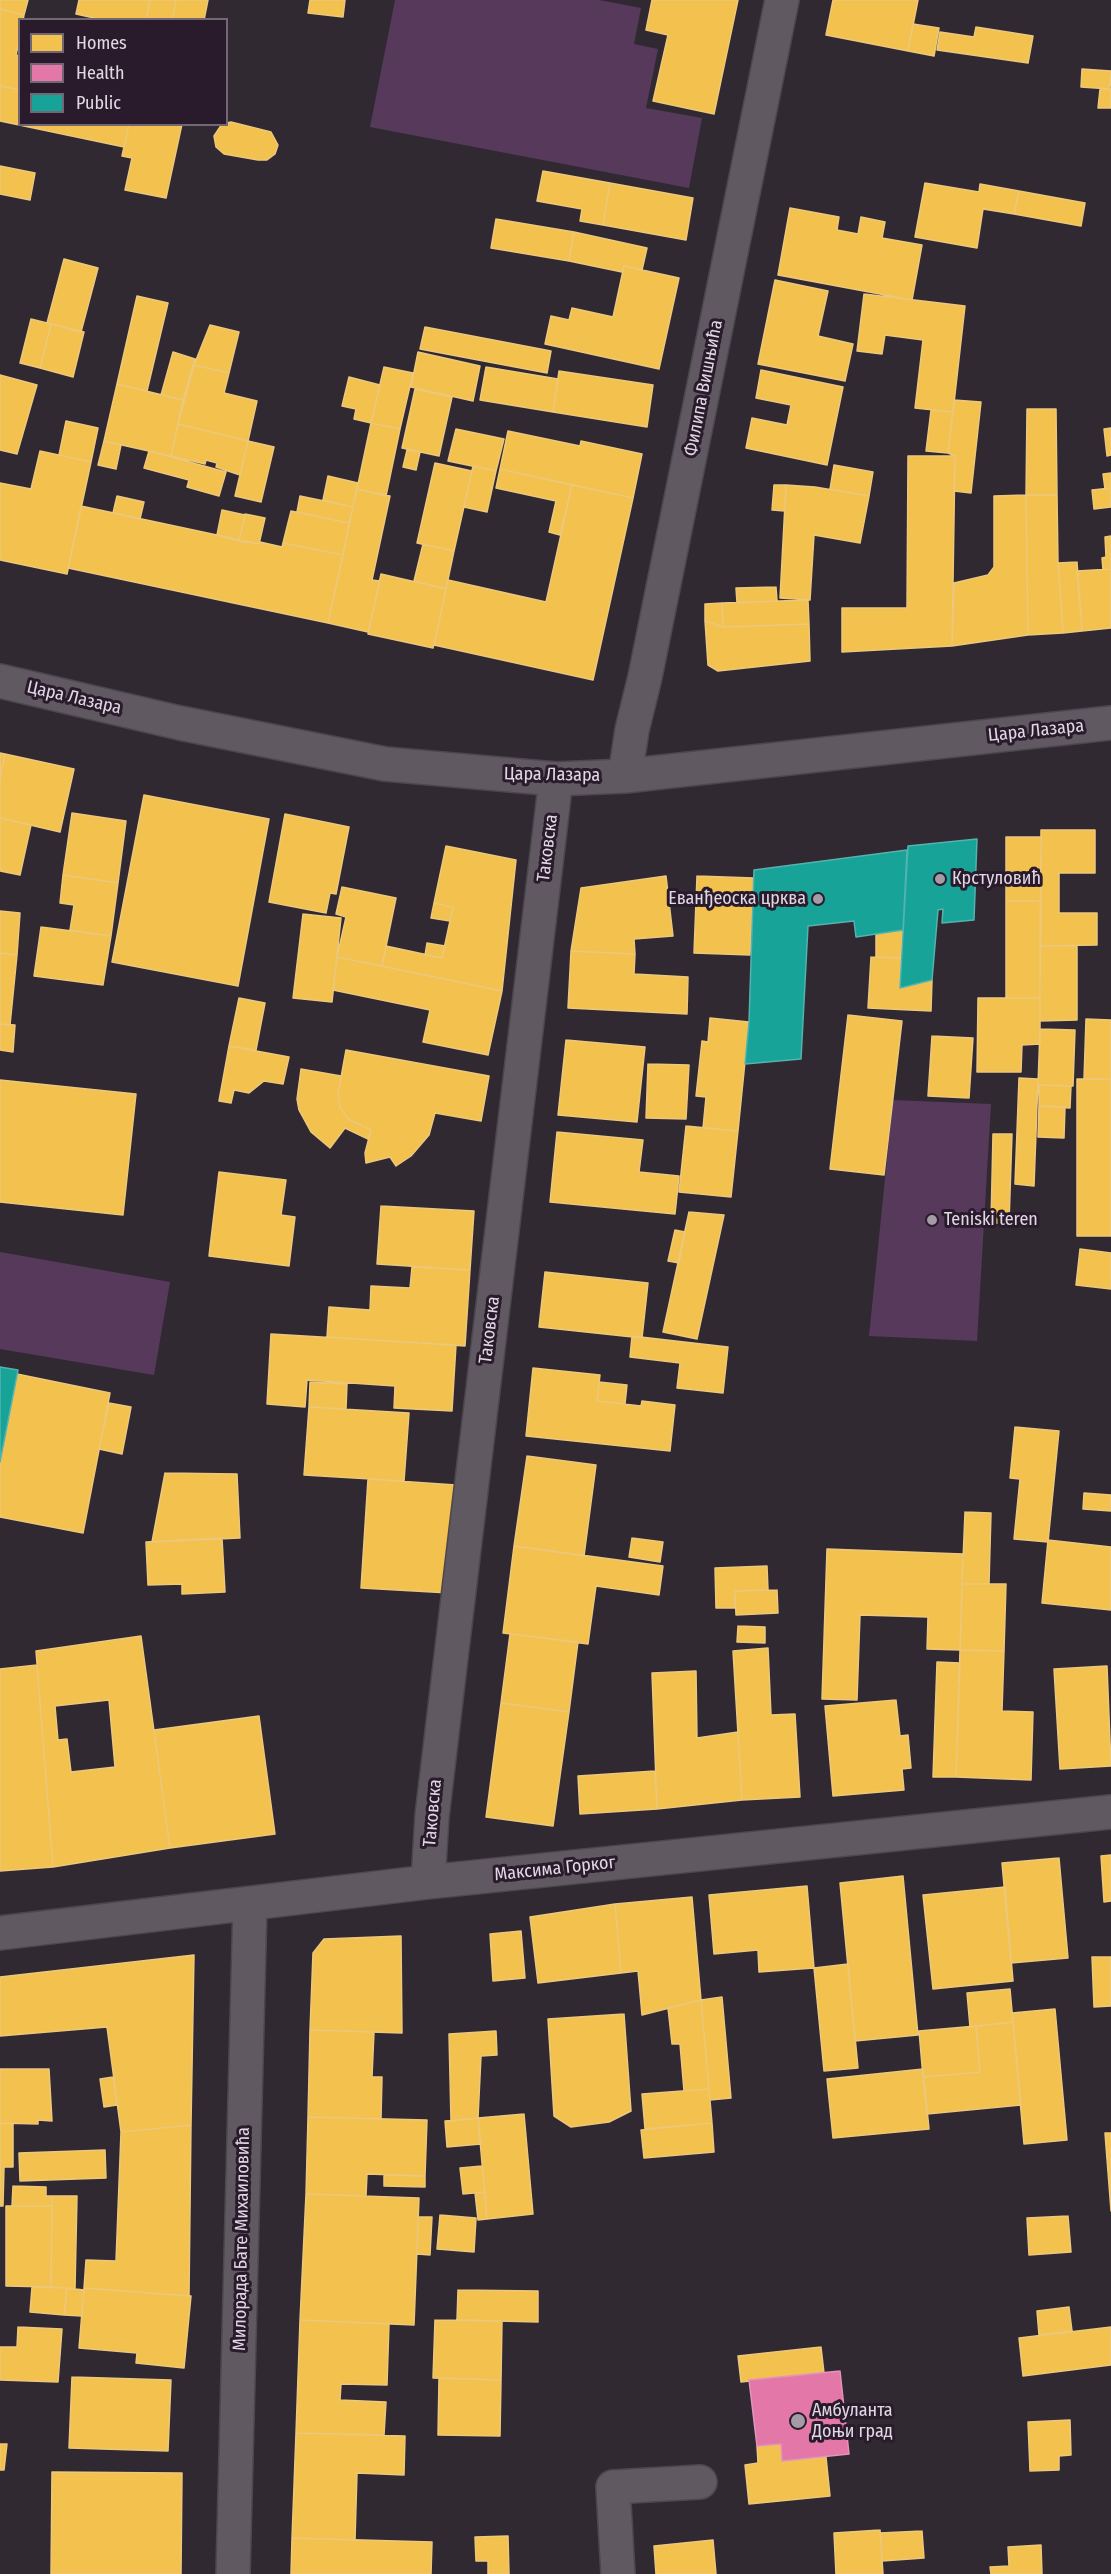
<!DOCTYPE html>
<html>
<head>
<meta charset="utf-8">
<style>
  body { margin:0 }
  #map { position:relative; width:1111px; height:2574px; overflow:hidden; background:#302932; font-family:"Fira Sans Condensed",sans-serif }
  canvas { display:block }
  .legend { position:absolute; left:18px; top:18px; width:210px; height:108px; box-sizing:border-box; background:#291b2c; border:2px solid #736775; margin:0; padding:8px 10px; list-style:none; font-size:18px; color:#e1d8e3 }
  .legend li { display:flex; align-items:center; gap:12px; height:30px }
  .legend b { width:30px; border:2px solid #736775 }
</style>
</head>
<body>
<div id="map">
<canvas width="1111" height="2574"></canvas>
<ul class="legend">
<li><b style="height:16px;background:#f2c14e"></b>Homes</li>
<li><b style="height:16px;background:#e377a8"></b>Health</li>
<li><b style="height:16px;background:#17a398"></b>Public</li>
</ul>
</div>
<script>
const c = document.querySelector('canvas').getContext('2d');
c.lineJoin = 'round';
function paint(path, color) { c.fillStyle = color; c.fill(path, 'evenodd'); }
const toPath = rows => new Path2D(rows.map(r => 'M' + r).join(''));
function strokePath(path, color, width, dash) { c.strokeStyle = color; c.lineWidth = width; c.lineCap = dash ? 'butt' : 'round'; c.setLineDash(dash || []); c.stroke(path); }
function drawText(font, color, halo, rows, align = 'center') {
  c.font = font + ' "Fira Sans Condensed",sans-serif'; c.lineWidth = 6; c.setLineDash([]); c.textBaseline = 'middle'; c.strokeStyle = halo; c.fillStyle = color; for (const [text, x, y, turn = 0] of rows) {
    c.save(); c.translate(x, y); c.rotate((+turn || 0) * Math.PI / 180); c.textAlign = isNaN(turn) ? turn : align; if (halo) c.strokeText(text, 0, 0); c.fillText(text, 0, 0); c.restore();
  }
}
const green = toPath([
  [395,0,599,0,641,8,634,44,658,49,646,108,702,118,689,188,370,127],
  [893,1100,991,1104,977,1341,869,1336],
  [0,1252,170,1282,154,1375,0,1349]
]);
const homes = toPath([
  [0,0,28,0,24,15,0,9,0,0],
  [79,0,150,0,146,20,103,20,76,14,79,0],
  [150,0,176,0,172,20,146,20,150,0],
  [176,0,208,0,204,20,172,20,176,0],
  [310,0,345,0,343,17,308,13,310,0],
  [652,0,738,0,714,114,653,101,668,35,646,30,652,0],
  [833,0,918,0,908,51,826,35,833,0],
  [0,9,24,15,23,20,20,20,20,37,16,55,20,56,20,90,0,86,0,9],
  [913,24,939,28,934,56,908,51,913,24],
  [976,27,1033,36,1028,63,937,50,940,32,974,37,976,27],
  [1082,69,1111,71,1110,89,1081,87,1082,69],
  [0,86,20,90,20,124,129,124,124,147,0,121,0,86],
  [1100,89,1111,89,1111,108,1098,108,1100,89],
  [231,122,271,132,278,145,275,154,267,160,258,160,224,154,216,147,214,136,222,124,231,122],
  [129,124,182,124,166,198,125,190,132,158,122,156,129,124],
  [0,166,35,173,30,200,0,194,0,166],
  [543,171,610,183,603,225,580,221,582,209,537,201,543,171],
  [610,183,693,198,686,240,603,225,610,183],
  [925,183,979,192,980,184,1019,191,1014,214,983,209,977,248,915,237,925,183],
  [1019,191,1085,203,1081,226,1014,214,1019,191],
  [790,208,839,217,837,230,858,234,861,217,885,222,882,238,922,245,912,300,778,275,790,208],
  [496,219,574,232,569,261,491,248,496,219],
  [574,232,647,248,642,270,624,266,622,272,569,261,574,232],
  [64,259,98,268,81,332,47,323,64,259],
  [624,266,679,278,659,369,545,344,551,316,569,320,572,308,613,317,624,266],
  [775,280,828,291,818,336,853,344,845,381,758,364,775,280],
  [864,294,965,306,953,412,915,408,923,340,885,335,882,354,857,351,864,294],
  [137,296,168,303,147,391,117,384,137,296],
  [31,319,51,324,40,368,20,363,31,319],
  [51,324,84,332,73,377,40,368,51,324],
  [210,325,239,332,229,373,194,365,210,325],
  [425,327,551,351,547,373,420,349,425,327],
  [173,352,195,359,183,400,161,395,173,352],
  [418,352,480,366,473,401,411,387,418,352],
  [194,365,229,373,224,393,257,401,248,441,178,424,194,365],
  [384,367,413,373,400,429,371,423,384,367],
  [486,367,558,379,553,412,480,400,486,367],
  [761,370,843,387,827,465,746,448,752,418,787,425,791,405,756,398,761,370],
  [559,371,653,385,647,427,553,412,559,371],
  [0,375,37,385,17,454,0,450,0,375],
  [349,377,380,385,371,423,354,419,356,409,342,406,349,377],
  [117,384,183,400,171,456,104,441,117,384],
  [415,389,452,397,439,456,402,448,415,389],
  [954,400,981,402,971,493,954,491,955,456,948,453,954,400],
  [1027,409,1056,409,1057,495,1026,495,1027,409],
  [931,410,953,412,948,453,926,451,931,410],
  [66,421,98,428,91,462,59,455,66,421],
  [371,423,400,429,386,496,357,489,371,423],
  [178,424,248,441,240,475,216,467,217,463,206,460,205,464,171,456,178,424],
  [1111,428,1111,455,1107,456,1104,429,1111,428],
  [456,429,504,439,496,471,448,461,456,429],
  [508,431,580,446,581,441,642,454,633,498,500,469,508,431],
  [104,441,121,445,116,469,98,465,104,441],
  [248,441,274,447,261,502,235,496,248,441],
  [407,450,420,452,416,470,403,467,407,450],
  [40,451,91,462,67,574,0,560,0,483,31,489,40,451],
  [149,451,226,472,219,496,187,487,189,480,144,468,149,451],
  [908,456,955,456,952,646,842,652,842,608,907,608,908,456],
  [435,463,472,471,454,551,417,543,435,463],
  [834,465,873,472,869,496,830,489,834,465],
  [473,466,496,471,487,512,464,507,473,466],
  [500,469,572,485,560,535,549,532,556,501,496,488,500,469],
  [1111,473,1111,488,1105,489,1103,474,1111,473],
  [328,476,358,483,353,507,323,500,328,476],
  [572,485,633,498,593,680,434,645,448,580,546,602,572,485],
  [774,485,786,485,785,511,772,510,774,485],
  [786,485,815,487,869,496,860,543,814,535,810,600,780,598,786,485],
  [1111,488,1111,507,1094,509,1092,490,1111,488],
  [357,489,390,496,372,580,380,581,368,632,328,623,357,489],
  [1026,495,1057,495,1058,563,1063,633,1028,635,1026,495],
  [1026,495,1028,635,952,646,954,583,988,575,994,567,994,496,1026,495],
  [117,496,144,502,140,519,113,513,117,496],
  [300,496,353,507,349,523,297,512,300,496],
  [81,506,259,544,260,542,282,547,283,543,343,555,328,623,68,568,81,506],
  [222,510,245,515,239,541,217,535,222,510],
  [291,511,349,523,343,555,283,543,291,511],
  [245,514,265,518,259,544,239,541,245,514],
  [1111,536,1111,569,1103,570,1102,558,1106,557,1105,537,1111,536],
  [423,544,454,551,446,589,414,581,423,544],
  [1077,562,1082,631,1063,633,1058,563,1077,562],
  [1111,569,1111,628,1082,631,1077,571,1111,569],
  [381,574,446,589,433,648,368,634,381,574],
  [776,587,777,601,737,603,736,588,776,587],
  [808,600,809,624,723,627,722,603,808,600],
  [722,603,723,627,705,621,705,604,722,603],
  [705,621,723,627,809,624,810,661,718,671,708,665,705,621],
  [0,753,5,754,0,779,0,753],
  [5,754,74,769,60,832,0,818,0,779,5,754],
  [144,795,269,819,238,986,112,962,144,795],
  [72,813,126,821,118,883,63,875,72,813],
  [285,814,349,827,336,894,330,893,326,913,269,902,285,814],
  [0,818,31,825,20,875,0,871,0,818],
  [1041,830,1095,830,1095,873,1059,873,1059,913,1097,913,1097,945,1040,946,1041,830],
  [1006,837,1041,837,1041,901,1006,901,1006,837],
  [446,846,516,860,502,991,382,966,386,946,442,958,453,907,434,903,446,846],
  [63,875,118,883,111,936,70,930,74,905,60,903,63,875],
  [666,876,673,936,634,939,635,954,571,951,581,888,666,876],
  [697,876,754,878,750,955,694,953,697,876],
  [342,887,396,898,382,966,337,957,346,917,336,914,342,887],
  [1006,901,1041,901,1040,998,1006,998,1006,901],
  [434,903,453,907,450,921,431,918,434,903],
  [0,911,20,913,17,955,0,953,0,911],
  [303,914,341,918,332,1002,293,998,303,914],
  [41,927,111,936,103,985,34,976,41,927],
  [903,930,901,958,876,957,876,934,903,930],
  [427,943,445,946,442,958,425,955,427,943],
  [1040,946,1077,946,1077,1020,1040,1021,1040,946],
  [571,951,635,954,634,974,688,977,687,1014,568,1008,571,951],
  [0,953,17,955,10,1025,0,1024,0,953],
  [337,957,502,991,488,1055,423,1042,430,1010,333,990,337,957],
  [871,957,901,958,900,988,932,980,931,1011,868,1008,871,957],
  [239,998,265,1003,256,1050,229,1046,239,998],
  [978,998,1040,998,1040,1044,1022,1045,1021,1072,977,1072,978,998],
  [848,1015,902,1021,884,1175,830,1169,848,1015],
  [710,1018,749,1022,738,1131,703,1128,706,1097,696,1096,702,1041,708,1042,710,1018],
  [1086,1019,1111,1020,1111,1079,1084,1079,1086,1019],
  [0,1024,15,1025,13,1052,0,1050,0,1024],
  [1040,1029,1075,1030,1073,1086,1038,1085,1040,1029],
  [932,1036,973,1038,969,1098,928,1096,932,1036],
  [566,1040,645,1047,637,1122,558,1115,566,1040],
  [229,1046,289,1057,283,1084,264,1081,249,1093,234,1090,231,1103,219,1101,229,1046],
  [346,1050,489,1076,481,1121,435,1113,429,1135,411,1156,396,1166,390,1157,366,1163,365,1153,371,1130,348,1119,340,1107,338,1094,346,1050],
  [648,1064,689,1065,686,1119,646,1118,648,1064],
  [301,1069,341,1076,338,1094,340,1107,348,1119,371,1130,368,1139,345,1128,330,1148,311,1132,299,1110,297,1099,301,1069],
  [1019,1078,1038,1079,1034,1186,1015,1184,1019,1078],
  [1077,1079,1111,1079,1111,1236,1077,1236,1077,1079],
  [0,1080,136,1094,123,1215,0,1202,0,1080],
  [1039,1085,1071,1086,1070,1108,1039,1106,1039,1085],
  [1039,1106,1065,1107,1064,1138,1038,1137,1039,1106],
  [686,1126,738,1131,731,1197,679,1192,686,1126],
  [557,1132,643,1140,639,1172,679,1176,675,1214,550,1202,557,1132],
  [993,1134,1012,1134,1009,1223,991,1223,993,1134],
  [219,1172,286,1180,281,1215,295,1217,289,1266,209,1256,219,1172],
  [381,1206,474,1211,470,1270,377,1264,381,1206],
  [689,1212,724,1215,697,1339,663,1332,689,1212],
  [675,1230,685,1232,679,1263,668,1261,675,1230],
  [1080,1249,1111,1253,1111,1289,1076,1285,1080,1249],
  [412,1267,470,1270,465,1346,327,1337,329,1307,370,1310,371,1286,410,1288,412,1267],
  [545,1272,648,1283,642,1338,539,1327,545,1272],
  [271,1334,456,1345,452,1411,394,1408,395,1386,307,1380,305,1407,267,1404,271,1334],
  [632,1336,728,1347,723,1393,677,1388,680,1363,630,1357,632,1336],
  [533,1368,600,1375,597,1401,641,1406,642,1401,675,1405,670,1451,526,1436,533,1368],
  [17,1374,110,1393,83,1533,0,1517,0,1462,17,1374],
  [310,1382,347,1384,346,1409,309,1407,310,1382],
  [599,1382,627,1385,625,1404,597,1401,599,1382],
  [109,1403,131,1407,122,1454,99,1449,109,1403],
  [309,1407,409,1413,404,1481,304,1475,309,1407],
  [1015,1427,1059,1431,1048,1542,1014,1539,1020,1479,1010,1478,1015,1427],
  [527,1456,596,1465,584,1556,514,1546,527,1456],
  [165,1473,237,1474,240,1538,152,1542,165,1473],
  [368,1479,456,1485,449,1593,361,1588,368,1479],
  [1084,1493,1111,1495,1111,1511,1083,1509,1084,1493],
  [965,1512,991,1513,989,1584,962,1584,965,1512],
  [222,1538,225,1592,182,1594,182,1584,148,1585,146,1542,222,1538],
  [632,1538,663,1542,660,1562,629,1557,632,1538],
  [1048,1540,1111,1547,1111,1610,1042,1603,1048,1540],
  [514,1546,663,1566,659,1595,596,1586,588,1644,503,1633,514,1546],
  [827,1549,963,1554,960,1650,927,1649,928,1617,860,1615,857,1700,822,1699,827,1549],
  [767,1566,768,1590,735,1591,735,1608,716,1608,715,1568,767,1566],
  [962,1584,1006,1584,1004,1651,960,1650,962,1584],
  [777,1590,778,1613,736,1615,735,1591,777,1590],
  [738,1626,765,1627,765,1643,737,1642,738,1626],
  [510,1634,578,1642,569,1712,501,1703,510,1634],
  [141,1636,170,1848,53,1867,36,1651,141,1636],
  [109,1700,115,1767,71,1772,67,1739,58,1740,55,1706,109,1700],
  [768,1648,771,1715,795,1714,800,1797,742,1800,733,1651,768,1648],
  [960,1650,1004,1651,1002,1711,1033,1712,1031,1780,956,1777,960,1650],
  [937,1662,960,1663,956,1777,933,1777,937,1662],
  [37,1665,53,1867,0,1871,0,1669,37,1665],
  [1107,1666,1111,1766,1060,1769,1054,1669,1107,1666],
  [696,1671,697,1738,738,1732,742,1800,657,1809,652,1673,696,1671],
  [896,1700,900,1736,908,1735,911,1768,902,1769,904,1790,833,1796,825,1706,896,1700],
  [501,1703,569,1712,553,1826,486,1817,501,1703],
  [259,1716,275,1834,170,1848,154,1730,259,1716],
  [655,1771,657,1809,580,1814,578,1776,655,1771],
  [1111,1855,1111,1901,1104,1902,1101,1856,1111,1855],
  [1059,1858,1068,1958,1011,1963,1002,1863,1059,1858],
  [903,1876,918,2035,855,2041,840,1883,903,1876],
  [807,1886,814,1968,759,1972,758,1950,714,1954,709,1895,807,1886],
  [1005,1887,1013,1981,933,1989,923,1895,1005,1887],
  [692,1897,701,2000,642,2015,638,1971,621,1973,615,1904,692,1897],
  [615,1904,621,1973,538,1983,530,1917,615,1904],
  [521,1931,525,1978,493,1981,490,1934,521,1931],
  [401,1936,402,2033,310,2030,313,1953,324,1939,401,1936],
  [194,1955,191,2125,121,2132,107,2027,0,2036,0,1977,194,1955],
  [1092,1957,1111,1957,1111,2006,1094,2007,1092,1957],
  [848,1964,858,2068,824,2071,814,1968,848,1964],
  [1010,1989,1013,2022,970,2027,967,1993,1010,1989],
  [722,1997,731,2098,710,2100,701,2000,722,1997],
  [701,2000,709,2089,684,2091,680,2044,672,2044,668,2008,701,2000],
  [1055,2009,1067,2140,1024,2144,1012,2013,1055,2009],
  [624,2014,631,2111,609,2122,571,2127,554,2116,548,2019,624,2014],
  [1013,2022,1021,2105,927,2114,923,2077,980,2072,976,2026,1013,2022],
  [976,2026,980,2072,923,2077,919,2031,976,2026],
  [310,2030,374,2032,372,2077,382,2077,381,2119,308,2117,310,2030],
  [496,2031,497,2055,481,2056,478,2118,451,2121,449,2034,496,2031],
  [0,2069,49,2069,52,2121,38,2120,38,2124,0,2123,0,2069],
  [923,2069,929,2129,833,2138,827,2079,923,2069],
  [113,2077,117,2105,104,2107,100,2079,113,2077],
  [709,2089,712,2123,645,2129,642,2094,709,2089],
  [524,2114,533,2214,487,2219,478,2118,524,2114],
  [308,2117,427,2120,425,2176,367,2174,366,2196,306,2194,308,2117],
  [478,2118,481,2144,447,2147,445,2121,478,2118],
  [0,2123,13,2124,13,2167,4,2167,3,2206,0,2206,0,2123],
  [712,2123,714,2152,644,2158,641,2130,712,2123],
  [191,2125,189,2296,84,2288,86,2260,116,2261,121,2132,191,2125],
  [1105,2133,1111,2133,1111,2211,1105,2133],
  [105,2150,106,2178,20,2181,19,2153,105,2150],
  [482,2166,485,2192,463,2194,460,2168,482,2166],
  [384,2175,425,2176,425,2187,384,2186,384,2175],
  [13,2186,46,2187,46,2196,52,2196,52,2206,12,2206,13,2186],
  [485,2192,487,2219,478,2220,475,2193,485,2192],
  [306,2194,419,2198,414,2325,300,2320,306,2194],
  [52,2196,77,2196,75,2289,51,2287,52,2196],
  [6,2206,52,2206,51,2287,6,2286,6,2206],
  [440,2215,476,2218,474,2252,437,2249,440,2215],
  [1068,2216,1071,2252,1029,2255,1027,2218,1068,2216],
  [418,2217,432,2217,430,2255,417,2254,418,2217],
  [32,2287,67,2288,64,2315,30,2312,32,2287],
  [67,2288,84,2290,82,2316,64,2315,67,2288],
  [84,2288,191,2296,184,2368,136,2363,137,2353,79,2348,84,2288],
  [458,2290,538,2291,538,2322,457,2320,458,2290],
  [1069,2307,1072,2331,1039,2335,1037,2311,1069,2307],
  [300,2320,389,2324,387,2385,341,2384,340,2400,386,2402,384,2435,296,2433,300,2320],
  [435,2320,502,2321,501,2380,433,2378,435,2320],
  [18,2327,62,2329,58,2382,0,2380,0,2347,17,2347,18,2327],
  [1111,2327,1111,2365,1023,2376,1019,2338,1111,2327],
  [821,2347,824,2373,741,2382,738,2356,821,2347],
  [72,2377,171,2380,168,2451,69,2448,72,2377],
  [439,2378,501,2380,500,2436,438,2435,439,2378],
  [1070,2420,1071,2455,1059,2456,1059,2470,1030,2471,1028,2422,1070,2420],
  [296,2433,405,2436,404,2475,357,2473,355,2540,292,2538,296,2433],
  [0,2444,7,2444,4,2470,0,2470,0,2444],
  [781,2444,782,2461,826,2457,830,2496,749,2504,745,2465,758,2463,757,2446,781,2444],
  [52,2472,182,2473,181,2574,51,2574,52,2472],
  [880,2530,883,2574,836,2574,834,2533,880,2530],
  [922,2531,924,2558,882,2561,880,2533,922,2531],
  [508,2536,509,2574,488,2574,488,2561,476,2561,475,2537,508,2536],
  [292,2538,432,2542,431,2574,291,2574,292,2538],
  [713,2540,716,2574,656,2574,654,2546,713,2540],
  [1041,2545,1042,2574,991,2574,990,2567,1009,2566,1008,2547,1041,2545]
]);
const health = toPath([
  [840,2371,849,2454,782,2461,781,2444,757,2446,749,2380,840,2371]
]);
const public = toPath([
  [977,839,974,920,942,923,943,909,938,910,932,980,900,988,908,846,977,839],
  [907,850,903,930,856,937,854,921,808,926,801,1059,745,1064,749,1022,754,870,907,850],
  [0,1367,18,1370,0,1462,0,1367]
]);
const minor = toPath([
  [0,681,180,723,385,764,556,779,625,776,1111,723],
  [625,776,632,730,645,677,782,0],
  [428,1882,432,1816,556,779],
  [0,1933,428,1882,1111,1812],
  [233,2574,250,1904],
  [618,2574,613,2487,700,2482]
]);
const markers = [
  [940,879,6,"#a39ba5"],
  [818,899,6,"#a39ba5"],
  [932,1220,6,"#a39ba5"],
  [798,2421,8,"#a39ba5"]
];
const streetNames = [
  ["Филипа Вишњића",704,388,-79],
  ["Цара Лазара",74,698,13],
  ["Цара Лазара",1036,731,-6],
  ["Цара Лазара",552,775,1],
  ["Таковска",548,848,-83],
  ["Таковска",490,1330,-83],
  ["Таковска",433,1813,-85],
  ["Максима Горког",555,1869,-6],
  ["Милорада Бате Михаиловића",242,2239,-89]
];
const poiNames = [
  ["Крстуловић",952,879],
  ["Еванђеоска црква",806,899,"right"],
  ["Teniski teren",944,1220],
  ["Амбуланта",812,2411],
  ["Доњи град",812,2432]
];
paint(green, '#57395c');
paint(homes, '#f2c14e');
strokePath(homes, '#edc87b', 1.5);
paint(health, '#e377a8');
strokePath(health, '#e294ba', 1.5);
paint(public, '#17a398');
strokePath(public, '#54b3ae', 1.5);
strokePath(minor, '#4c464e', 36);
strokePath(minor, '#605961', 33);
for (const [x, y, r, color] of markers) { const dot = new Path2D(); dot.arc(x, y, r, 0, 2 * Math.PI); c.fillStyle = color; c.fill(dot); strokePath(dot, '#291b2c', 2); }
drawText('18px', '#e1d8e3', '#291b2c', streetNames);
drawText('18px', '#e1d8e3', '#291b2c', poiNames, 'left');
</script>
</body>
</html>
